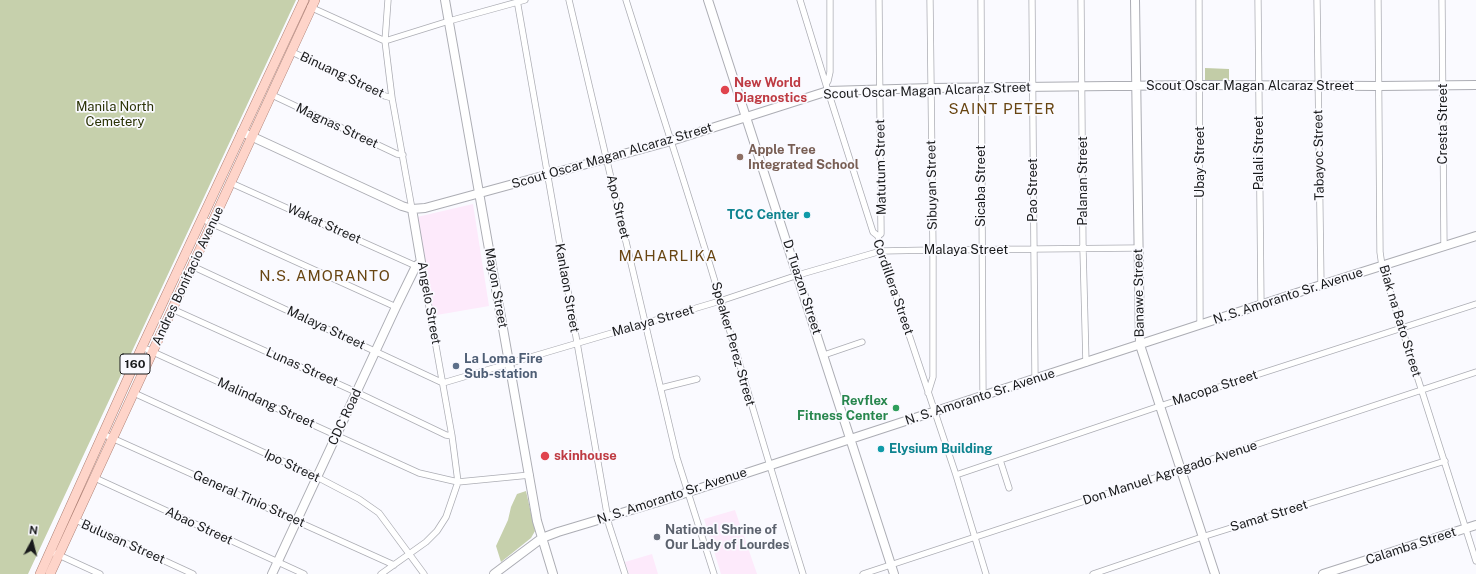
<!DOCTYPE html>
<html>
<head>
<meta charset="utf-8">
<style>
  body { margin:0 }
  #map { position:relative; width:1476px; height:574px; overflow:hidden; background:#fafaff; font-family:"Public Sans",sans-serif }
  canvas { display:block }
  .north { position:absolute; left:12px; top:522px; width:40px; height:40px; -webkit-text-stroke:3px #fafaff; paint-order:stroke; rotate:7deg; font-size:11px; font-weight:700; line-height:16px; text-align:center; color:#191a1c }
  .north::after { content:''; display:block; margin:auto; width:14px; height:18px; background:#191a1c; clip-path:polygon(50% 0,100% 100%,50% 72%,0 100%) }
</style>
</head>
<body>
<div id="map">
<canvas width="1476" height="574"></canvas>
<div class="north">N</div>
</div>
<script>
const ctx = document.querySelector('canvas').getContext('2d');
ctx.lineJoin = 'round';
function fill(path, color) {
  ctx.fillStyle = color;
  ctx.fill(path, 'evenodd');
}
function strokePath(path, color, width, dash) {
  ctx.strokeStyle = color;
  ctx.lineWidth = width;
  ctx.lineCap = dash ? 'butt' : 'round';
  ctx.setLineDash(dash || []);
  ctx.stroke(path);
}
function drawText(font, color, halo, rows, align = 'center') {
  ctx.font = font + ' "Public Sans",sans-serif';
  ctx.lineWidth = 3.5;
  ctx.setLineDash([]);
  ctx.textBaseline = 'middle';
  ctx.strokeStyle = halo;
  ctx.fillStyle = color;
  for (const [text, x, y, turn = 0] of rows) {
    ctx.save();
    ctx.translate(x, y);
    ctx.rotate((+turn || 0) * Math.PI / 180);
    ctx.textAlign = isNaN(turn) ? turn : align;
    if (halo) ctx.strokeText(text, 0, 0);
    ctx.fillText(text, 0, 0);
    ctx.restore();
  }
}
const education = new Path2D(`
  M473 204 489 306 431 316 417 217Z
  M735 510 757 574H721L704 519Z
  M652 554 658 574H629L625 562Z`);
const green = new Path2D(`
  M0 0H296L28 574H0Z
  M526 491 535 531 531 538 501 562 496 546 508 520 511 507 517 494Z`);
const forest = new Path2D(`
  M1205 68 1229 69V83L1205 82Z`);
const street = new Path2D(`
  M388 0 385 41 392 98 412 209
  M517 0 609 525 625 574
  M569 0 677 458 714 574
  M626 0C656 95 687 189 716 285 745 381 773 478 803 574
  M800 0 828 91 873 232 878 236 881 251 956 475 986 574
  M981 0 983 396
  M1032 0 1035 379
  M1081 0 1083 249 1086 363
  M1199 0 1200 325
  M1258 0 1261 305
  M1317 0 1321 285
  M1378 0 1380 252 1382 266 1476 561
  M1442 0 1444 247
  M310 7 385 41 449 21 525 0
  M292 52 385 96 392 98
  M826 84 828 81 830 72V0
  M272 95 397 154 403 155
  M231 183 416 266
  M202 219 396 307
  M878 236 881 234V230L879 0
  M192 266 443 383 720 301 798 275 881 251 933 250 1138 248
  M172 309 356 392 446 435 452 436
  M142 347 419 473 458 482 530 475
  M824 355 862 342
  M661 388 697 379
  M134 393 317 477 359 499 379 513 424 574
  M928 393 933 377V250L930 0
  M103 434 394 565
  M1000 460 1009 488
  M956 475 1160 406 1476 304
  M95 478 304 574
  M76 520 193 574
  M50 551 100 574
  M381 574 426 542 437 531 446 517 458 482 452 436 421 262
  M863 574 1476 372
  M1093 574 1202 537 1445 461`);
const secondary = new Path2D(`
  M445 0 537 521 553 574
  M708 0 894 574
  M1135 0 1140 345 1215 574
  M242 132 402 206 412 209 425 208 671 141 828 91 931 88 1200 85 1379 86 1476 85
  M272 574 396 307 416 266 421 262 412 209
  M494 574 542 538 558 532 658 502 1321 285 1476 236
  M1323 574 1476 525`);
const primary = new Path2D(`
  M40 574 142 347 304 0
  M50 574 315 0`);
const markers = [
  [725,90,5,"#e0444e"],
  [740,157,4,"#8d6e63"],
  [807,215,4,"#0f9aa8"],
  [456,366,4,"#5c6f8a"],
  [896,408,4,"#2e9e5b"],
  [881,449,4,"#0f9aa8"],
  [545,456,5,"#e0444e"],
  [657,537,4,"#6b7280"]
];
const shields = [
  [135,364,30]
];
const shieldNames = [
  ["160",135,364]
];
const streetNames = [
  ["Binuang Street",342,75,25],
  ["Scout Oscar Magan Alcaraz Street",1250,86],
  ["Scout Oscar Magan Alcaraz Street",927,91,-2],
  ["Cresta Street",1443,124,-90],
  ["Magnas Street",337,126,25],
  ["Palali Street",1259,153,-90],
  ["Tabayoc Street",1319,155,-91],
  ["Scout Oscar Magan Alcaraz Street",612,156,-16],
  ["Ubay Street",1200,162,-90],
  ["Matutum Street",881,167,-91],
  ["Palanan Street",1083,181,-90],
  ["Sibuyan Street",932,185,-91],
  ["Sicaba Street",981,186,-90],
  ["Pao Street",1033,190,-90],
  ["Apo Street",618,207,77],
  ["Wakat Street",324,224,24],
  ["Malaya Street",966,250],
  ["Andres Bonifacio Avenue",188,276,-65],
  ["D. Tuazon Street",802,287,72],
  ["Cordillera Street",893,287,71],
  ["Mayon Street",496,288,80],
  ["Kanlaon Street",567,288,80],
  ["Banawe Street",1139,293,-91],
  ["N. S. Amoranto Sr. Avenue",1288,296,-18],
  ["Angelo Street",429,303,80],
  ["Malaya Street",653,321,-16],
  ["Biak na Bato Street",1400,321,73],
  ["Malaya Street",326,328,25],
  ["Speaker Perez Street",733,344,74],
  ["Lunas Street",302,367,24],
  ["Macopa Street",1215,388,-18],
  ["N. S. Amoranto Sr. Avenue",980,397,-18],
  ["Malindang Street",266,403,24],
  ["CDC Road",345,417,-65],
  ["Ipo Street",292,466,25],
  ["Don Manuel Agregado Avenue",1170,473,-18],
  ["N. S. Amoranto Sr. Avenue",672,496,-18],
  ["General Tinio Street",249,499,24],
  ["Samat Street",1269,516,-17],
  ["Abao Street",199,526,25],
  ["Bulusan Street",123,542,24],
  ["Calamba Street",1411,546,-18]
];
const healthNames = [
  ["New World",734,83],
  ["Diagnostics",734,98],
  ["skinhouse",554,456]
];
const parkNames = [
  ["Manila North",115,107],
  ["Cemetery",115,122]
];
const educationNames = [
  ["Apple Tree",748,150],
  ["Integrated School",748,165]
];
const cultureNames = [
  ["TCC Center",799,215],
  ["Elysium Building",889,449,"left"]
];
const serviceNames = [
  ["La Loma Fire",464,359],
  ["Sub-station",464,374]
];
const leisureNames = [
  ["Revflex",888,401],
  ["Fitness Center",888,416]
];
const worshipNames = [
  ["National Shrine of",665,530],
  ["Our Lady of Lourdes",665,545]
];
const quarterNames = [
  ["SAINT PETER",1002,109],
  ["MAHARLIKA",668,256],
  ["N.S. AMORANTO",325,276]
];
fill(education, '#fdeafb');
fill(green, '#c6d0ac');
fill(forest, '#c2cca7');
strokePath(street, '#acadb4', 7);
strokePath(secondary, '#acadb4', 10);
strokePath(primary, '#ae8075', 10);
strokePath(street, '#fff', 5.5);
strokePath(secondary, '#fff', 8);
strokePath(primary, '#fed4c9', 9);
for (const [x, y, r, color] of markers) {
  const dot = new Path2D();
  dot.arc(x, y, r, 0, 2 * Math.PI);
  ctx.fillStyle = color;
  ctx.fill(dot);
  strokePath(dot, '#fafaff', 1.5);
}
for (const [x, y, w] of shields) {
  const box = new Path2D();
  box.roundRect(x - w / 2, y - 10, w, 20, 3);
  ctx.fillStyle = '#fafaff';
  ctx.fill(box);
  strokePath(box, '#191a1c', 1);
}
drawText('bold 12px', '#191a1c', null, shieldNames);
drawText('13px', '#191a1c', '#fafaff', streetNames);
drawText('bold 13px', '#be3a42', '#fafaff', healthNames, 'left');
drawText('13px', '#2b3306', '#fafaff', parkNames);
drawText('bold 13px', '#785e54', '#fafaff', educationNames, 'left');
drawText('bold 13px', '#0d838f', '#fafaff', cultureNames, 'right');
drawText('bold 13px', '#4e5e75', '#fafaff', serviceNames, 'left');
drawText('bold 13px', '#27864d', '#fafaff', leisureNames, 'right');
drawText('bold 13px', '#5b616d', '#fafaff', worshipNames, 'left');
ctx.letterSpacing = '1px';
drawText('15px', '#684512', '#fafaff', quarterNames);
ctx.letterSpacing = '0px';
</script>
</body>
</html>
